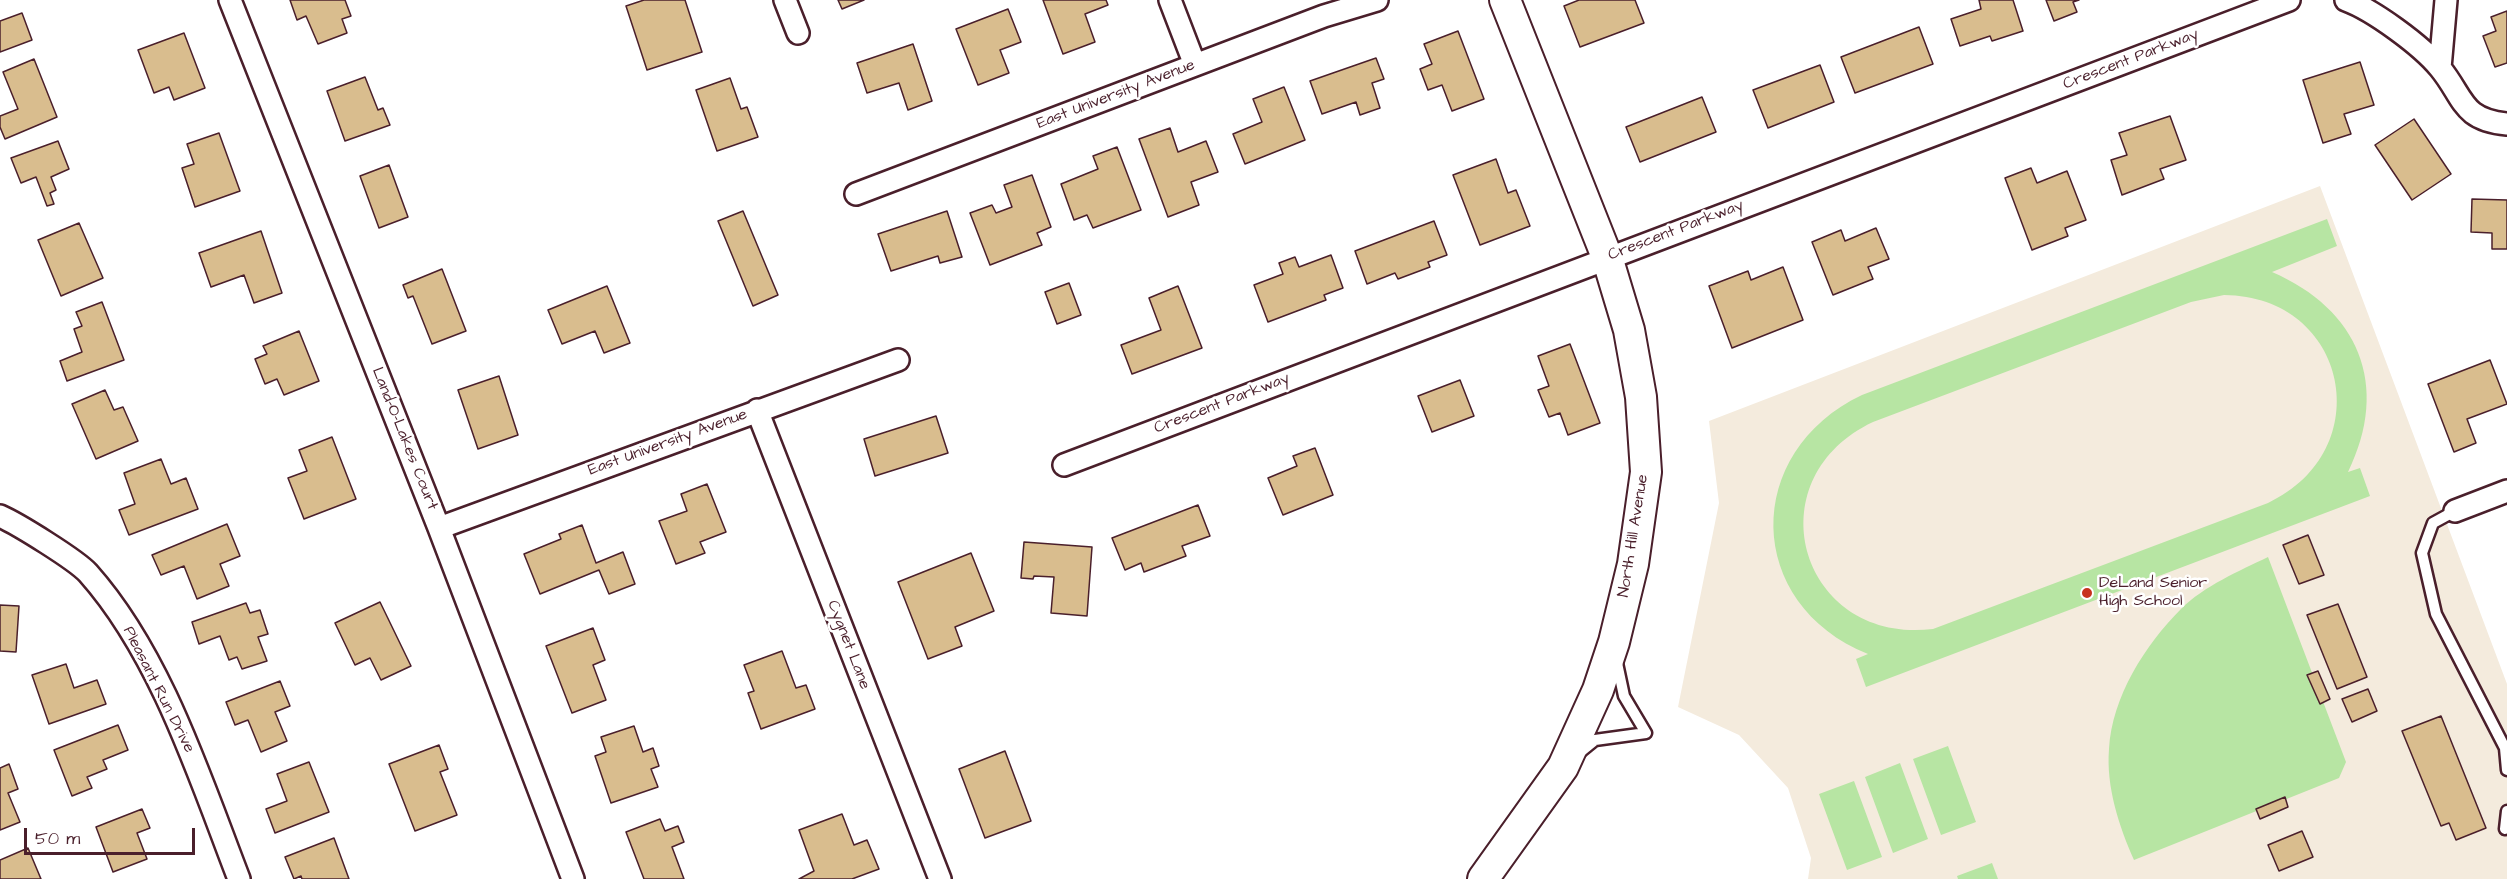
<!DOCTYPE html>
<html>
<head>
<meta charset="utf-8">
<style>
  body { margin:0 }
  #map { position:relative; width:2507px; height:879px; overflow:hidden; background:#fff; font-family:"Architects Daughter",sans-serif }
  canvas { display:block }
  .scale { position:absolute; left:24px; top:828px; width:171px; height:27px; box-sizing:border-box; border:3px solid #4a1f2b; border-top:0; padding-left:8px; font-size:18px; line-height:21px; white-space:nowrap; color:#4a1f2b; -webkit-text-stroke:4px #fff; paint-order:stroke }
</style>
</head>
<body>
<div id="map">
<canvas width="2507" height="879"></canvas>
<div class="scale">50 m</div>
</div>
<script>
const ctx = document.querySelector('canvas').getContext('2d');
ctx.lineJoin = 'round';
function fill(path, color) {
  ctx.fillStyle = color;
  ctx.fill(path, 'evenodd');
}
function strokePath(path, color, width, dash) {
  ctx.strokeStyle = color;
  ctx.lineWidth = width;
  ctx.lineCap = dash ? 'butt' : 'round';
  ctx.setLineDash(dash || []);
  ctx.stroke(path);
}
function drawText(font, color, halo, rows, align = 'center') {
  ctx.font = font + ' "Architects Daughter",sans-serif';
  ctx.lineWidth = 5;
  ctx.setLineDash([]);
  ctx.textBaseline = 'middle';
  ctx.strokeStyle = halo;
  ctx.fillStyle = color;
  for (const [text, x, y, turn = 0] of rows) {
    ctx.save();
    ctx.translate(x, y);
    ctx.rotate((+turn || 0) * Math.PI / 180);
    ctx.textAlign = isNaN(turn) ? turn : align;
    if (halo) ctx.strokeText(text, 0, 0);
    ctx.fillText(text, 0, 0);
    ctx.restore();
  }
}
const built = new Path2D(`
  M2320 186 2507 684V879H1808L1811 858 1788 788 1739 735 1678 707 1719 503 1709 421Z`);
const green = new Path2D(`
  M2327 219 2337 246 2272 272C2358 309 2391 385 2348 472L2360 468 2370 496 1866 687 1856 659 1868 654C1744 604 1742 452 1862 395ZM2224 295C2349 296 2380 451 2268 503L1933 629C1800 645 1752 479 1873 422L2191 302Z
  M2268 557 2346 762 2339 778 2134 860C2119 826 2106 787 2109 749 2112 697 2145 645 2181 609 2204 586 2239 571 2268 557Z
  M1948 746 1976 822 1941 835 1913 759Z
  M1900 763 1928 839 1893 853 1865 777Z
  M1854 781 1882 857 1847 870 1819 794Z
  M1992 863 1998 879H1958L1957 876Z`);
const building = new Path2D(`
  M290 0H345L351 16 342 19 347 33 318 44 306 16 297 20Z
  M644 0H685L702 52 647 70 626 6Z
  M838 0H864L842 9Z
  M1043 0H1106L1108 5 1085 14 1095 42 1063 54Z
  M1579 0H1635L1644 23 1580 47 1564 6Z
  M1979 0H2013L2023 31 1992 41 1990 36 1960 46 1951 19 1981 9Z
  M2046 0H2079L2073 2 2077 12 2054 21Z
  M1008 9 1021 42 1000 50 1009 73 978 85 956 29Z
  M2507 11V63L2495 67 2483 36 2496 31 2491 17Z
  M22 13 32 40 0 52V21Z
  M1919 27 1933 64 1855 93 1841 57Z
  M1458 31 1484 99 1452 111 1442 85 1428 90 1420 69 1432 64 1424 44Z
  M184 33 205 88 174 100 169 87 154 93 138 50Z
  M913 44 932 101 908 110 899 83 867 93 857 63Z
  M1376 58 1384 79 1372 83 1380 108 1360 115 1356 102 1322 114 1310 81Z
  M34 59 57 117 5 139 0 127V116L18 109 3 72Z
  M2360 62 2374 105 2344 114 2351 134 2323 143 2303 80Z
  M1820 65 1834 102 1768 128 1753 90Z
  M365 77 378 110 383 108 390 125 345 141 327 91Z
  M730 78 741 109 747 107 758 137 717 151 696 90Z
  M1284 87 1305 140 1245 164 1233 134 1262 122 1253 99Z
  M1702 97 1716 132 1640 162 1626 127Z
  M2170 116 2186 160 2160 169 2164 179 2122 195 2111 160 2127 155 2119 133Z
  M2414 119 2451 174 2412 200 2375 145Z
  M1170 128 1178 152 1206 141 1218 172 1191 182 1199 205 1168 217 1139 139Z
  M219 133 240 191 195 207 182 168 194 164 187 144Z
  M58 141 69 169 51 177 56 190 50 193 54 204 47 206 36 177 21 183 11 158Z
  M1117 147 1141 210 1093 228 1087 215 1074 220 1061 184 1098 169 1093 156Z
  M1496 159 1508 193 1516 190 1530 226 1480 245 1453 175Z
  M389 165 408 217 379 228 360 176Z
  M2031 168 2037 183 2067 171 2086 220 2065 228 2068 236 2032 250 2005 178Z
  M1032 175 1051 227 1037 233 1042 245 990 265 970 213 992 205 996 213 1012 207 1004 185Z
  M2472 199 2507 200V249H2492V233L2471 232Z
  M743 211 778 295 753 306 718 221Z
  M947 211 962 257 940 263 938 256 891 271 878 234Z
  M1434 221 1447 255 1428 262 1430 267 1398 279 1395 273 1367 284 1355 251Z
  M79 223 103 278 61 296 38 240Z
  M1876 228 1889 259 1868 267 1873 279 1833 295 1812 242 1841 230 1845 241Z
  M261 231 282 293 254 303 244 275 211 287 199 253Z
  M1331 255 1343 288 1324 295 1326 300 1268 322 1254 285 1283 274 1279 263 1295 257 1299 267Z
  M1783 267 1803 320 1732 348 1709 286 1748 271 1751 280Z
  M442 269 466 331 432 344 413 296 408 298 403 285Z
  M1069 283 1081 315 1057 324 1045 292Z
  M607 286 630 343 604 353 595 331 562 344 548 310Z
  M1178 286 1202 348 1132 374 1121 345 1161 330 1149 298Z
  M102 302 124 360 67 381 60 361 82 352 74 329 82 326 76 312Z
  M299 331 319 381 284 395 277 379 265 384 255 359 267 354 263 346Z
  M1570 344 1600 423 1568 435 1560 413 1549 417 1538 390 1549 386 1538 356Z
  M2490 360 2507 404 2467 419 2476 443 2454 452 2428 384Z
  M499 376 518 435 478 449 458 390Z
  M1460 380 1474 416 1432 432 1418 396Z
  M105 390 114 410 123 407 138 441 96 459 72 404Z
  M936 416 948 453 875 476 864 439Z
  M332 437 356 499 304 519 288 478 307 471 299 450Z
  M1315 448 1333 495 1283 515 1268 478 1297 466 1293 456Z
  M161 459 171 484 186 478 198 509 129 535 119 510 135 504 124 473Z
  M707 484 726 532 700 542 705 553 676 564 659 521 687 511 681 494Z
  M1198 505 1210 536 1182 546 1186 556 1144 572 1141 563 1125 570 1112 538Z
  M227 524 240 556 220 564 229 586 197 599 184 566 161 575 152 555Z
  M582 525 596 563 623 552 635 584 609 594 599 570 540 594 524 554 561 539 559 534Z
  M2308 535 2324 575 2299 584 2283 545Z
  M1024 542 1092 547 1087 616 1051 613 1054 577 1034 576 1033 579 1021 578Z
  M971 553 994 611 955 627 962 646 928 659 898 582Z
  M380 602 411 666 381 680 370 658 355 665 335 623Z
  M246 603 250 613 260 610 268 634 258 637 267 661 242 669 237 657 229 660 220 636 199 644 192 622Z
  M2338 604 2367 677 2337 689 2307 615Z
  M0 605 19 606 16 652 0 651Z
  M593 628 605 660 593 665 606 700 572 713 546 646Z
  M782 651 796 688 806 685 815 709 761 729 748 693 754 691 744 665Z
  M66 664 74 688 97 680 106 704 49 724 32 675Z
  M2318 671 2330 699 2320 704 2307 675Z
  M280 681 290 706 275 712 287 741 261 752 248 720 235 725 226 702Z
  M2368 689 2377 711 2352 722 2342 699Z
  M2441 716 2486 828 2456 840 2449 823 2441 826 2402 731Z
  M118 725 128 750 103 760 107 769 87 777 92 788 72 796 54 750Z
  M634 726 643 752 653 748 659 766 651 769 658 787 611 803 595 756 606 752 601 737Z
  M439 745 448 769 440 772 457 815 415 831 389 764Z
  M1005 751 1031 821 985 838 959 769Z
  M309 762 329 812 275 833 266 809 287 801 277 774Z
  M9 764 18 789 8 793 20 822 0 830V768Z
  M2285 797 2288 807 2260 819 2256 809Z
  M142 809 150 828 137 833 147 859 113 872 96 827Z
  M842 814 854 845 867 840 879 869 852 879H799L814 871 799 830Z
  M660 819 665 831 678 826 684 842 672 847 684 879H644L626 832Z
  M2302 831 2313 857 2279 871 2268 845Z
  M334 838 349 879H302L301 876 294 879 285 857Z
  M28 848 41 879H0V860Z`);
const lane = new Path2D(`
  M2455 511 2433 523 2422 553 2436 614 2505 748 2507 770
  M1579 753 1595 740 1646 733 1624 696 1617 663
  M2505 829 2507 811`);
const street = new Path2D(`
  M230 0 439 528 573 879
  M785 0 798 33
  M1170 0 1195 65
  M2346 0C2373 10 2421 45 2440 68 2464 97 2461 120 2507 124
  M2440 68 2446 0
  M856 194 1324 16 1377 0
  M757 410 940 879
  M1064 465 2289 0
  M2455 511 2507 491
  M0 516C18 524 76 560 88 573 161 655 200 778 239 879
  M439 528 898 360`);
const secondary = new Path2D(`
  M1483 879 1563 767 1598 690 1614 642 1633 564 1646 472 1641 397 1629 330 1607 257 1505 0`);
const markers = [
  [2087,593,6,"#c8321e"]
];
const streetNames = [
  ["Crescent Parkway",2131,60,-21],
  ["East University Avenue",1116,95,-21],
  ["Crescent Parkway",1676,231,-21],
  ["Crescent Parkway",1222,404,-21],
  ["Land-O-Lakes Court",404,439,68],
  ["East University Avenue",668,443,-20],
  ["North Hill Avenue",1634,536,-81],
  ["Cygnet Lane",848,645,69],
  ["Pleasant Run Drive",158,690,63]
];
const poiNames = [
  ["DeLand Senior",2099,584],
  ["High School",2099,602]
];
fill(built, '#f4ebdd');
fill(green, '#b7e5a3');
fill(building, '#d9bd8e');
strokePath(building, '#4a1f2b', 1.5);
strokePath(lane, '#4a1f2b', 15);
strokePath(street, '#4a1f2b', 26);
strokePath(secondary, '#4a1f2b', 34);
strokePath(lane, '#fff', 10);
strokePath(street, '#fff', 21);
strokePath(secondary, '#fff', 30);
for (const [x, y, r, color] of markers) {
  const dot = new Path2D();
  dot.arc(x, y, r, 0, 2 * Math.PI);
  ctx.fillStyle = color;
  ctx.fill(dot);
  strokePath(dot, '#fff', 2);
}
drawText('16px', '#4a1f2b', '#fff', streetNames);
drawText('16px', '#4a1f2b', '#fff', poiNames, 'left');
</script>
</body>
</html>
